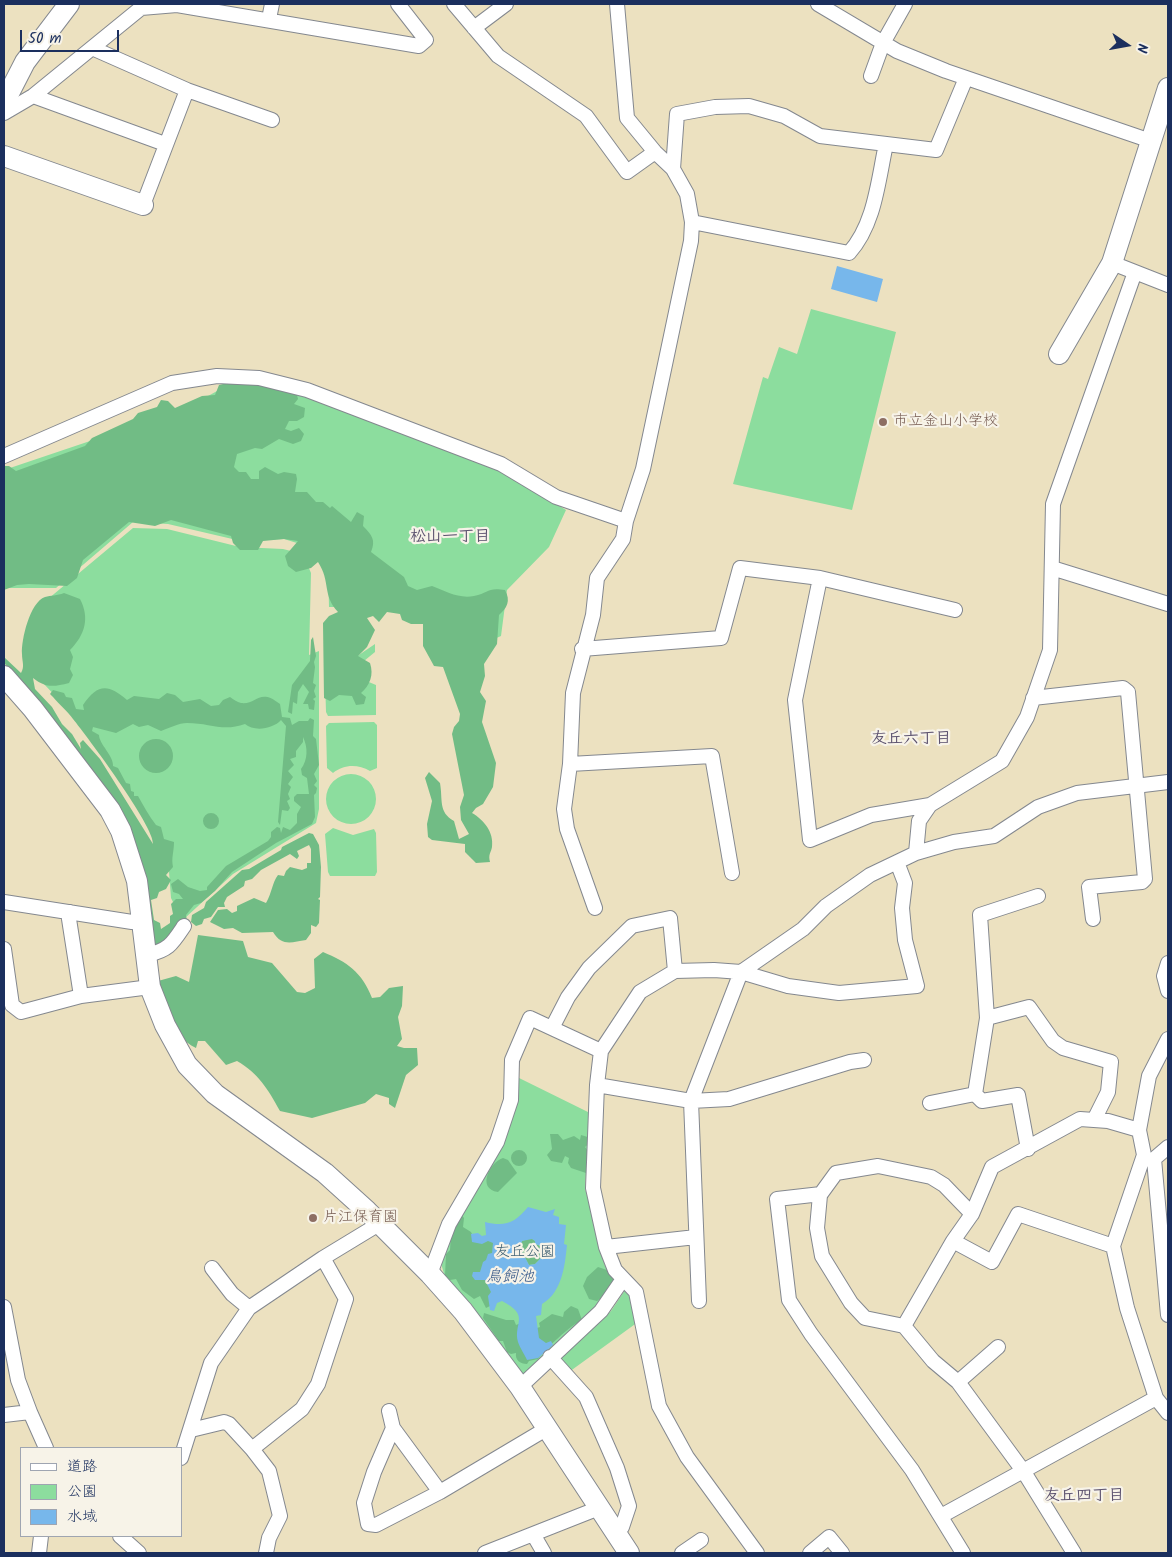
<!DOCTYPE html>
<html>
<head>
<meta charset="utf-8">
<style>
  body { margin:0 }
  #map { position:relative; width:1172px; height:1557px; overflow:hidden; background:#ece1c0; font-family:Kalam,"Klee One",sans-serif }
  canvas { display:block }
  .frame { position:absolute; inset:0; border:5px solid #1b2f5e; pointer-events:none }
  .legend { position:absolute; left:20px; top:1447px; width:162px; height:90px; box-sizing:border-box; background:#f7f3e8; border:1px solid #9fa5b1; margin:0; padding:6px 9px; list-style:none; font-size:15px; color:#1b2f5e }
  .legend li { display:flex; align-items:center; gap:10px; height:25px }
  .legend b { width:25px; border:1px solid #9fa5b1 }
  .north { position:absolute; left:1102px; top:20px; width:50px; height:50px; -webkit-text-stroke:4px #f7f3e8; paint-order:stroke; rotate:102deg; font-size:14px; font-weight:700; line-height:20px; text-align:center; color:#1b2f5e }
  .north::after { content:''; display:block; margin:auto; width:18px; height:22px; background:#1b2f5e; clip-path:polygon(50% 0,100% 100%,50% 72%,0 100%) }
  .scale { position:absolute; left:20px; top:30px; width:99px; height:22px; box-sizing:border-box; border:2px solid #1b2f5e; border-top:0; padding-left:6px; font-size:15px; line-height:18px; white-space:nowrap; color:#1b2f5e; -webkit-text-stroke:4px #f7f3e8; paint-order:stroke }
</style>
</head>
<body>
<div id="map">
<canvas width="1172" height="1557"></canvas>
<div class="frame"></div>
<ul class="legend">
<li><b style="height:6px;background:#fff"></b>道路</li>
<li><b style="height:14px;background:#8cdd9e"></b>公園</li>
<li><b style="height:14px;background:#77b7eb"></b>水域</li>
</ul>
<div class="north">N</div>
<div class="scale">50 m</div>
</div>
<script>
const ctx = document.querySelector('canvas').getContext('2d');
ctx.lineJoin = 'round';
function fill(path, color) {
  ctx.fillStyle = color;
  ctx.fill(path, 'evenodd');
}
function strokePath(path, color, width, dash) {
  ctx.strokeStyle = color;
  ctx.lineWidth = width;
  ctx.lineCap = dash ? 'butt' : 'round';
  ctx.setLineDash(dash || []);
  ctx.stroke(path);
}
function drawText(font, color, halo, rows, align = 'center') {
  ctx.font = font + ' Kalam,"Klee One",sans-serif';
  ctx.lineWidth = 4.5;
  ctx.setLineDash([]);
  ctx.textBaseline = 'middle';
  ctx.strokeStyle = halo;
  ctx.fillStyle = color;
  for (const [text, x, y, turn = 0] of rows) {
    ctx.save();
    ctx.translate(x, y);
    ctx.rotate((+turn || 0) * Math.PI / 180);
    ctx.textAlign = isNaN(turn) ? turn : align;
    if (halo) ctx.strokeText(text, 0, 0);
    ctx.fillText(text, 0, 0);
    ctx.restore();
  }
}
const green = new Path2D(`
  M811 309 896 332 852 510 733 484 763 377 768 379 779 347 797 354Z
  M233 382 310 397 467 456 509 475 566 510 549 547 507 590 501 636 492 640 421 614 373 607H329L328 564 313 548 284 539 241 541 168 524 133 522 56 588H4V470L185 409Z
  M133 528 167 529 240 547 283 549 303 554 311 573 309 655 319 651V809L316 823 233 874 185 918 179 914 171 898 169 872 145 816 77 719 27 666 42 604Z
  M375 644V652L364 661V680L376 685V715L328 716 326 712 325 678Z
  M374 722 377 725V768L370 771C358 764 344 764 333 773L327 768 326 726 329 723Z
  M326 799a25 25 0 1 1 50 0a25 25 0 1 1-50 0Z
  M333 828 353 835 374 829 376 833 377 872 375 876H330L328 872 325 834Z
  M515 1076 590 1113 585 1188 605 1266 617 1280 599 1306 521 1376 471 1304 445 1277 440 1260 472 1194Z
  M627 1287 638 1322 569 1372 559 1356 611 1311Z`);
const forest = new Path2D(`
  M240 380 296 391 298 399 294 404 305 408 304 417 297 421H289L285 429 291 431 299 428 304 434 301 441 293 444 279 439 262 449 255 448 237 454 234 467 239 472H246L251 479H259V471L265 467 278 474 284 472 296 474 297 479 295 492H307L316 502H323L330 508 332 506 351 522 357 512 364 516 363 526C372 535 376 540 371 552L404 577 408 586 417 590 432 586C446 591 458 599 474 596 489 593 487 587 505 590 511 601 507 608 499 615L497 644 484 664 485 676 480 692 486 701 482 722 496 763 493 787 483 804 476 808 472 813C484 820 494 832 492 847 491 853 488 854 490 862L476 863 465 852V844L432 840 428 837 427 824 432 801 425 778 429 772 440 783C443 800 438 812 454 821L459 839 469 834 461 820 460 807 464 795 452 734 454 727 459 721 460 714 443 667 434 666 423 646V624H411L402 620 400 614 387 612 379 622 373 616 367 618 375 630 367 647 358 656 370 663C374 675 370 685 361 693L366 697 364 704 356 705 352 696 339 695 330 701 324 698 323 623 329 616 338 612C322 595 331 582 318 562L311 568 296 572 288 566 285 556 298 541 284 539 263 541 258 550H240L233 543 231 536 171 520 155 526 129 522 83 560 77 578 67 586 29 584 17 585 4 590V466H9L16 471 85 446 92 438 133 419 138 413 157 407 161 400 168 401 175 408 202 396 215 395 219 385Z
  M64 593 80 599C90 618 85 635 70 650L73 657 70 669 73 675 69 683C53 687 46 688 33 678L35 689 52 707 62 724 72 734 81 749 80 743 83 740 100 759 153 844C155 827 86 735 73 719 68 712 59 704 53 697L50 694 53 690 64 693 66 697 72 698 76 709 84 710 83 705C97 684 108 683 127 700L134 696 159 699 167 693 175 695 183 702 200 699 211 706 219 705 223 700 230 697C233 699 237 702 241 703 257 705 259 687 280 704L282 717 290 718 292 725 299 721H308L310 718 314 720 313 736 316 739 319 765 314 774 317 781 314 785 317 788 316 793 314 795 315 817 312 824 276 843 232 872 215 891 201 903 194 905 186 915 187 921 155 948 137 860 11 670 4 663V657L21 673C25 666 22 662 22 654 21 640 30 602 45 597 51 595 57 596 64 593ZM281 720 286 726 278 822 280 825 282 810 288 811 290 808 287 801 290 799 288 794 291 787 288 784 293 777 288 771 294 765 290 759 296 757V751L303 742V737C308 747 308 760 301 769L302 775 307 778 309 794H297L294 797V801L301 807 297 814V823L290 830 283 827 281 833 280 828 277 827 271 832V837L268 841 226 866 207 887V890L200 891 188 887 178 879 171 884 173 892 179 894 183 899H176L171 904 173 914 170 916V923L161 929 160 923 154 920 151 900 157 898 159 892 166 889 171 880 166 875 173 867C171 858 174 852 174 842L164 839 161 827 156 825C149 816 143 805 138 796H134V792L131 791 130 784 126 783 118 768 113 766C114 756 99 744 99 735L92 731 93 727 116 733 133 724 139 727 148 725 161 731C169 728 179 723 187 723 210 723 223 732 245 724 254 732 273 729 281 720Z
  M313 637 316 656 314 662 315 667 313 683 316 685 314 691 316 697 313 699 315 701 314 710 309 709 308 704H303L309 692 303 684 298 692 297 704 293 702 292 714 288 712 292 685 310 661 311 640Z
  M139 756a17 17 0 1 1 34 0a17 17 0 1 1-34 0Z
  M203 821a8 8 0 1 1 16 0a8 8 0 1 1-16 0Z
  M309 833 313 834 319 845 321 867 320 897 318 899 320 900 319 923 316 927 311 925V933L306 940C292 942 282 947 273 932L242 933 233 928 224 929 210 922 218 910 227 909 232 913 237 911V906L254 898 266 903C272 893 272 883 278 875L284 876 286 871 290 867 302 870 307 868V863H311V849L309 845 297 851 299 856 297 859 290 854 261 870 252 879 245 881 244 886 227 897 224 903 225 907H218L211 917 204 919 202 924 196 926 191 922 192 915 204 908 206 902 242 870 249 869 281 850 282 847Z
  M198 935 243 941 248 957 272 963 297 992 305 993 315 988 314 959 323 952C347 962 362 972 372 998L380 997 389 988 403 986 402 1006 398 1017 402 1039 397 1046 404 1048H417L418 1065 406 1075 395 1108 389 1104V1098L376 1094 365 1103 312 1118 280 1111C268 1089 258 1073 237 1061L226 1065 205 1041H198L196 1048C170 1035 166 1008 158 981L176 976 189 982Z
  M550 1134H558L563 1140 574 1136 580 1140 581 1135 591 1138 592 1141 585 1147 592 1156 591 1171 586 1173 571 1168 568 1163 569 1158 565 1156 562 1163 551 1161 547 1155 552 1149Z
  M511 1158a8 8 0 1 1 16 0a8 8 0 1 1-16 0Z
  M503 1158 508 1160 517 1173 498 1192C476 1189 490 1162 503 1158Z
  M461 1214 464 1218 463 1227 471 1232 474 1238 490 1240 496 1243 487 1278 493 1292 494 1304 486 1308 480 1296 474 1299 462 1290 456 1279 450 1280 445 1276 446 1254 450 1250 451 1235Z
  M531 1238 535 1241V1244L541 1246 542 1257 535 1264 529 1265 520 1248 522 1241Z
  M598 1267 607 1270 615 1279 605 1295 597 1301 589 1299 583 1286 587 1277Z
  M571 1306 578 1309 582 1320C572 1324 544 1350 538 1359L529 1361 527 1364C520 1364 515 1360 516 1353L511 1354 507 1352 503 1341H499L483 1318 484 1313 506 1320H514L516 1325 521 1323 537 1328 540 1327 539 1323 552 1314 563 1317 564 1312Z`);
const water = new Path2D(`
  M837 266 883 279 877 302 831 289Z
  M528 1207 546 1212 555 1209 553 1215 559 1217V1224L566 1225 564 1244 567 1245C565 1263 563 1292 542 1304L541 1315 536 1316 539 1338 546 1343 551 1341 553 1345 538 1358 527 1360C525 1355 520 1348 518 1342 513 1323 531 1316 502 1301L497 1303 494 1311 490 1310 488 1296 491 1292 485 1280H475L472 1276 473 1272H480L483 1262 486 1260 488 1254 492 1253 493 1243 488 1241 482 1244 472 1242 471 1234 478 1233 482 1236 486 1235 485 1222C505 1227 515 1223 528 1207ZM532 1239 535 1241V1244L541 1246 538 1251 542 1257 535 1264 529 1265 520 1248 522 1241Z`);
const street = new Path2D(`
  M454 4 498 56 586 116 627 172 655 152
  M617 4 627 118 655 152 673 169
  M818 4 897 51 946 71 1151 141
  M269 19 272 4
  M474 28 506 4
  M92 48 187 90 272 120
  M871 76 883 43 905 4
  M33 96 165 144
  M4 113 33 96 141 8 177 5 419 46 426 40 398 4
  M143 205 187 90
  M692 222 687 194 673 169 677 114 715 107 749 106 784 116 820 136 936 150 966 78
  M1112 263 1168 285
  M4 456 172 383 217 376 259 378 307 390 501 464 556 497 626 521 623 539 597 578 593 615 573 693 570 764 564 809 567 829 595 908
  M626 521 643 469 691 241 692 222 849 253C875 224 878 181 886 144
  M1052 568 1168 604
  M820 578 955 610
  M582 649 721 638 740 568 820 578 795 700 810 840 871 815 930 805 1002 761 1027 717 1050 650 1053 504 1135 272
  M1033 698 1123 688 1128 692 1145 879 1142 882 1089 887 1093 919
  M570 764 712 756 732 873
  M916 853 954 842 994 836 1038 807 1077 793 1168 782
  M1038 896 980 915 987 1018 1029 1007 1053 1041 1063 1048 1111 1062 1108 1092 1094 1120
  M4 902 132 922 143 920
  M70 912 69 919 81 996
  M4 949 12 1005 21 1012 81 996 150 987
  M147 955C169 950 172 944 184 926
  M1168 963 1164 976 1168 991
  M987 1018 975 1094 982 1101 1018 1095 1028 1149
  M552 1028 568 997 589 968 632 926 670 918 675 971
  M597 1085 691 1101 729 1099 850 1062 864 1060
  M930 1103 975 1094
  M1139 1130 1144 1155 1113 1246 1127 1308 1156 1398
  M1168 1147 1154 1159 1168 1315
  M821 1194 777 1199 789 1300 811 1334 912 1470 963 1553
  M972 1214 953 1241 992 1262 1018 1214 1113 1246
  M696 1237 606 1247 615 1270 636 1292 659 1406 687 1457 757 1553
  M606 1247 593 1188 597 1085 601 1051 640 992 675 971 714 970 741 972 788 986 839 993 917 986 905 940 902 908 905 883 897 862
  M212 1268 232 1294 249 1308
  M430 1274 449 1224 497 1142 511 1100 512 1060 530 1018 601 1051
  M699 1301 691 1101 741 972 803 929 826 906 870 875 916 853 919 821 930 805
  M4 1307 18 1380 30 1412
  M904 1326 953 1241
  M998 1347 958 1382 1024 1472 1074 1553
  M550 1357 586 1397 617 1468 629 1506 622 1527 616 1533
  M958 1382 933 1361 904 1326 865 1318 851 1303 822 1256 817 1228 820 1195 836 1173 878 1166 931 1177 944 1185 972 1214 992 1167 1080 1119 1108 1121 1139 1130 1149 1076 1168 1039
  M520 1387 601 1311 623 1279
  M389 1411 393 1428 440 1492
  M4 1415 30 1412 46 1448
  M393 1428 374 1472 364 1503 368 1524 376 1525 440 1492 546 1429
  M191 1430 224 1422 229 1424 252 1449
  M181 1458 211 1363 249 1308 323 1258 379 1224
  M941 1516 1156 1398 1168 1413
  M533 1534 544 1553
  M120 1536 139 1553
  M39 1553 41 1536
  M266 1553 269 1538 280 1516 269 1471 252 1449 302 1409 318 1384 346 1299 323 1258
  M485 1553 599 1508
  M682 1553 701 1540
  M810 1553 829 1537 842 1553`);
const secondary = new Path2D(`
  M4 103 25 62 69 4
  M4 156 143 205
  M1059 354 1112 263 1168 88
  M4 676 33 709 110 810 121 831 137 881 150 987 165 1025 187 1065 215 1094 325 1173 367 1211 430 1274 463 1311 520 1387 629 1553`);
const markers = [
  [883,422,5,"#8d6e63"],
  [313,1218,5,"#8d6e63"]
];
const educationNames = [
  ["市立金山小学校",893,422],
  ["片江保育園",323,1218]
];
const parkNames = [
  ["友丘公園",525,1253]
];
const neighbourhoodNames = [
  ["松山一丁目",450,538],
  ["友丘六丁目",911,740],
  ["友丘四丁目",1084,1497]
];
const waterNames = [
  ["鳥飼池",510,1278]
];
fill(green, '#8cdd9e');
fill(forest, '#71bc85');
fill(water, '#77b7eb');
strokePath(street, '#84888f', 16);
strokePath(secondary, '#84888f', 22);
strokePath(street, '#fff', 14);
strokePath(secondary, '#fff', 20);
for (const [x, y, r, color] of markers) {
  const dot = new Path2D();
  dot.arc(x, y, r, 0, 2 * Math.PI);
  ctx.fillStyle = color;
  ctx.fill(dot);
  strokePath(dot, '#f7f3e8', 2);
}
drawText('15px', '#785e54', '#f7f3e8', educationNames, 'left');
drawText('15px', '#375a6e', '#f7f3e8', parkNames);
drawText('bold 16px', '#5b516e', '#f7f3e8', neighbourhoodNames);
drawText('italic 16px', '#375888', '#f7f3e8', waterNames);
</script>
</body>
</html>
